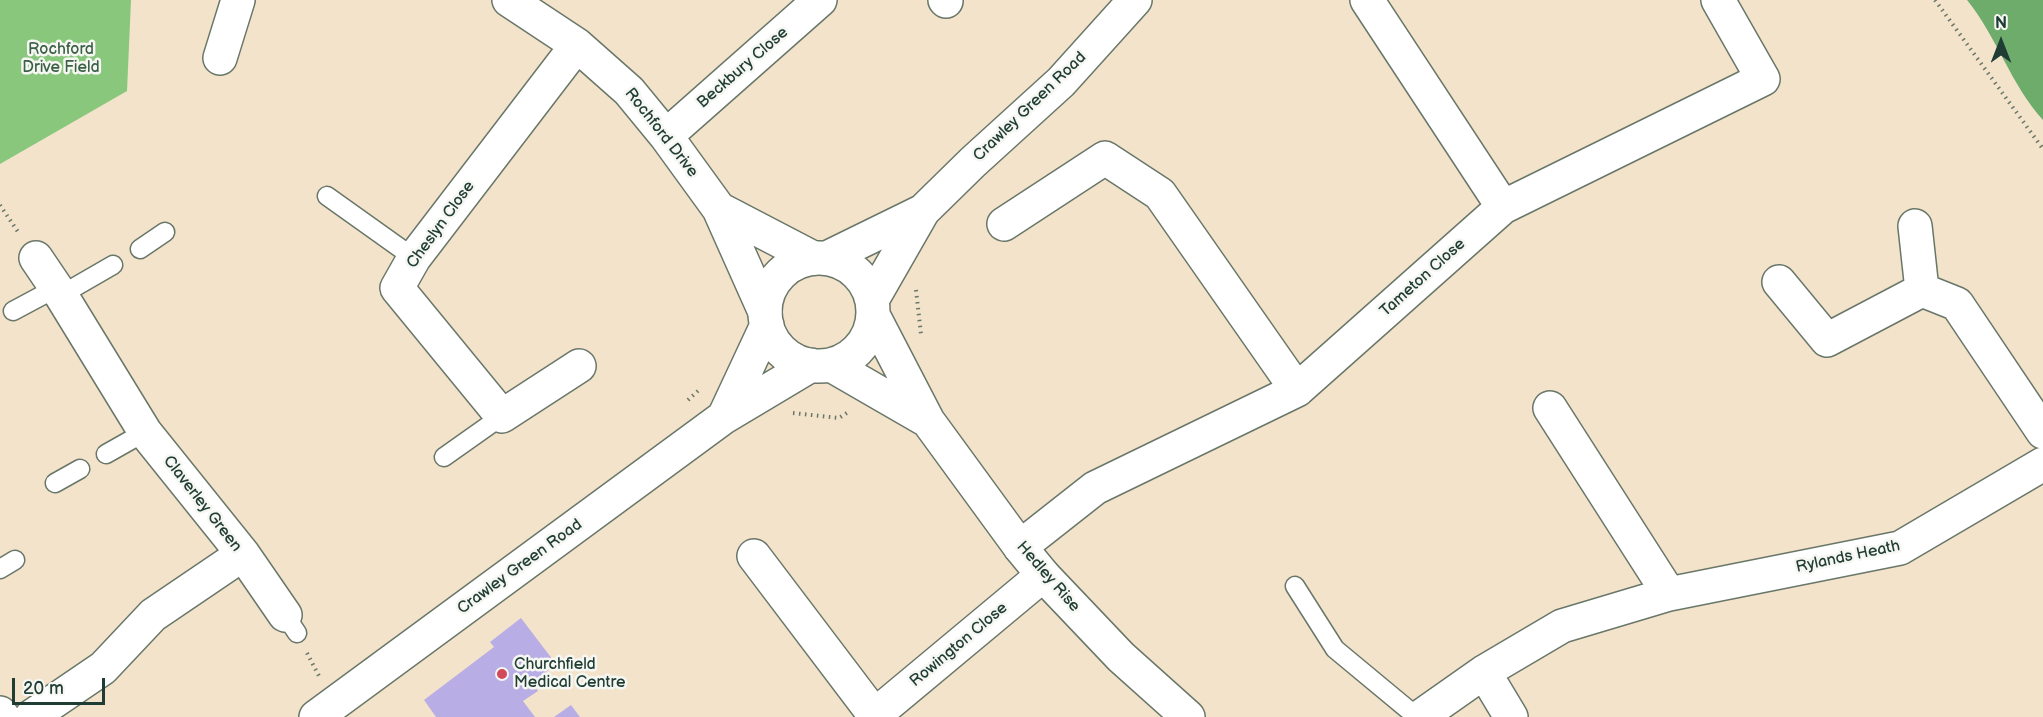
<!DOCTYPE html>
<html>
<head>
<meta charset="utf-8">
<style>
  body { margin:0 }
  #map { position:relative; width:2043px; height:717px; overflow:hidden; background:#f3e3cb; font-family:"Balsamiq Sans",sans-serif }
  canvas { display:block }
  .north { position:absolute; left:1971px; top:12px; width:60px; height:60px; -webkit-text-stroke:4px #f6f6f2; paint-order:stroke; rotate:0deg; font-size:16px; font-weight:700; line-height:24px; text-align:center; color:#1f3d34 }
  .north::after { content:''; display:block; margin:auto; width:21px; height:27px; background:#1f3d34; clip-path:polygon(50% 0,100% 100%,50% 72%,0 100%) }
  .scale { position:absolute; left:12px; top:678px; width:93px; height:27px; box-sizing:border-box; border:3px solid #1f3d34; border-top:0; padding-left:8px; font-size:18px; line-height:21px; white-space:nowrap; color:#1f3d34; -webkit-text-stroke:4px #f6f6f2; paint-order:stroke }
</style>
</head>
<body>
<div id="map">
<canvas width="2043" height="717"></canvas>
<div class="north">N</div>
<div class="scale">20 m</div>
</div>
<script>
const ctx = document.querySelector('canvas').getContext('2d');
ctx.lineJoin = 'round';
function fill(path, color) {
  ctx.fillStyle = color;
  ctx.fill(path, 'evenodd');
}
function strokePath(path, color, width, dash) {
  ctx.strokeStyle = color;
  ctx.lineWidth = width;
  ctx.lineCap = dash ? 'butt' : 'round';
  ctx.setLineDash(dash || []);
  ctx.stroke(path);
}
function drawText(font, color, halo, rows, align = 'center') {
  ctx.font = font + ' "Balsamiq Sans",sans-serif';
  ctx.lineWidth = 5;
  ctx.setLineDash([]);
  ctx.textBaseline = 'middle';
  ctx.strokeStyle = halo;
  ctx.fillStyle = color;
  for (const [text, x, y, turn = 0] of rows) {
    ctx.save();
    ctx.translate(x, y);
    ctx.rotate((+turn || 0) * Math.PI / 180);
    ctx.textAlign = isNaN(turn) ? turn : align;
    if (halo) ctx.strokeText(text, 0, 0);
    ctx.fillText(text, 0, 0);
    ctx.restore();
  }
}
const green = new Path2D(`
  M0 0H131L127 91 0 164Z`);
const forest = new Path2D(`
  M1967 0H2043V120C2011 85 1997 37 1967 0Z`);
const building = new Path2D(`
  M521 618 556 664 532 683 538 691 523 701 535 717H436L424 700 494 647 490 642Z
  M571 705 580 717H554Z`);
const path = new Path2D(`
  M1935 0 2043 149
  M0 205 18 232
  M916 290 921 334
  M688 400 700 389
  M793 413 839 418 850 411
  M307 653 319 676`);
const lane = new Path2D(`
  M327 196 414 258
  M140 249 165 232
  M61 295 113 265
  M13 311 56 288
  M106 454 145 432
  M444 457 502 416
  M55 483 80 469
  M0 569 15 560
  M1295 586 1335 649 1417 717
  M285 615 297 633`);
const street = new Path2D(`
  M509 0 577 45 629 91 666 136 719 209 765 312
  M945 0 946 1
  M1367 0 1503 207
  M577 45 414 258 397 288 502 416 579 366
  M220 58 238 0
  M666 136 820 0
  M719 209 813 258
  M1004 224 1105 158 1160 194 1297 390
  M1915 226 1922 290
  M1779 282 1827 340 1922 290 1957 304 2043 432
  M1550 408 1669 594
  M1020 547 1095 488 1297 390 1503 207 1763 79 1718 0
  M243 554 285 615
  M754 556 876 717
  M1484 672 1511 717
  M0 713 3 717
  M875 715 1043 575
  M31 717 103 668 153 615 243 554 145 432 61 295 36 258
  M1420 717 1484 672 1562 626 1669 594 1900 548 2043 464`);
const secondary = new Path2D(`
  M827 258 923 211
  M765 312a54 54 0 1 1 108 0a54 54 0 1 1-108 0Z
  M872 300 923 211 973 162 1061 82 1135 0
  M873 315 928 421 1020 547 1043 575 1121 657 1188 717
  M831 365 928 421
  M724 417 767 325
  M316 717 724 417 811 365`);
const markers = [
  [502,674,6,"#d1495b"]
];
const parkNames = [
  ["Rochford",61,50],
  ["Drive Field",61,68]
];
const streetNames = [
  ["Beckbury Close",743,68,-41],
  ["Crawley Green Road",1030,107,-44],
  ["Rochford Drive",661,133,52],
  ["Cheslyn Close",441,225,-54],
  ["Tameton Close",1423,278,-42],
  ["Claverley Green",202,504,52],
  ["Rylands Heath",1848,557,-12],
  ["Crawley Green Road",520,567,-36],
  ["Hedley Rise",1048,577,49],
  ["Rowington Close",959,645,-40]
];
const poiNames = [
  ["Churchfield",514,665],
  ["Medical Centre",514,683]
];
fill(green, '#89c77d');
fill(forest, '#6eac6c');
fill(building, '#b9ade5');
strokePath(lane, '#697769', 21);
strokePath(street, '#697769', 36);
strokePath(secondary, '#697769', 36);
strokePath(path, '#697769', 4, [1.5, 4.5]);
strokePath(lane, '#fff', 18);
strokePath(street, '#fff', 33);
strokePath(secondary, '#fff', 33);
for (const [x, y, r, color] of markers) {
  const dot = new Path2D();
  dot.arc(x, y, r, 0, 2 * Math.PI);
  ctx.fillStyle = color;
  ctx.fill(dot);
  strokePath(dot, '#f6f6f2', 2);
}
drawText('16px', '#3a6046', '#f6f6f2', parkNames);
drawText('16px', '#1f3d34', '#f6f6f2', streetNames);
drawText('16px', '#1f3d34', '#f6f6f2', poiNames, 'left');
</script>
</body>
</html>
